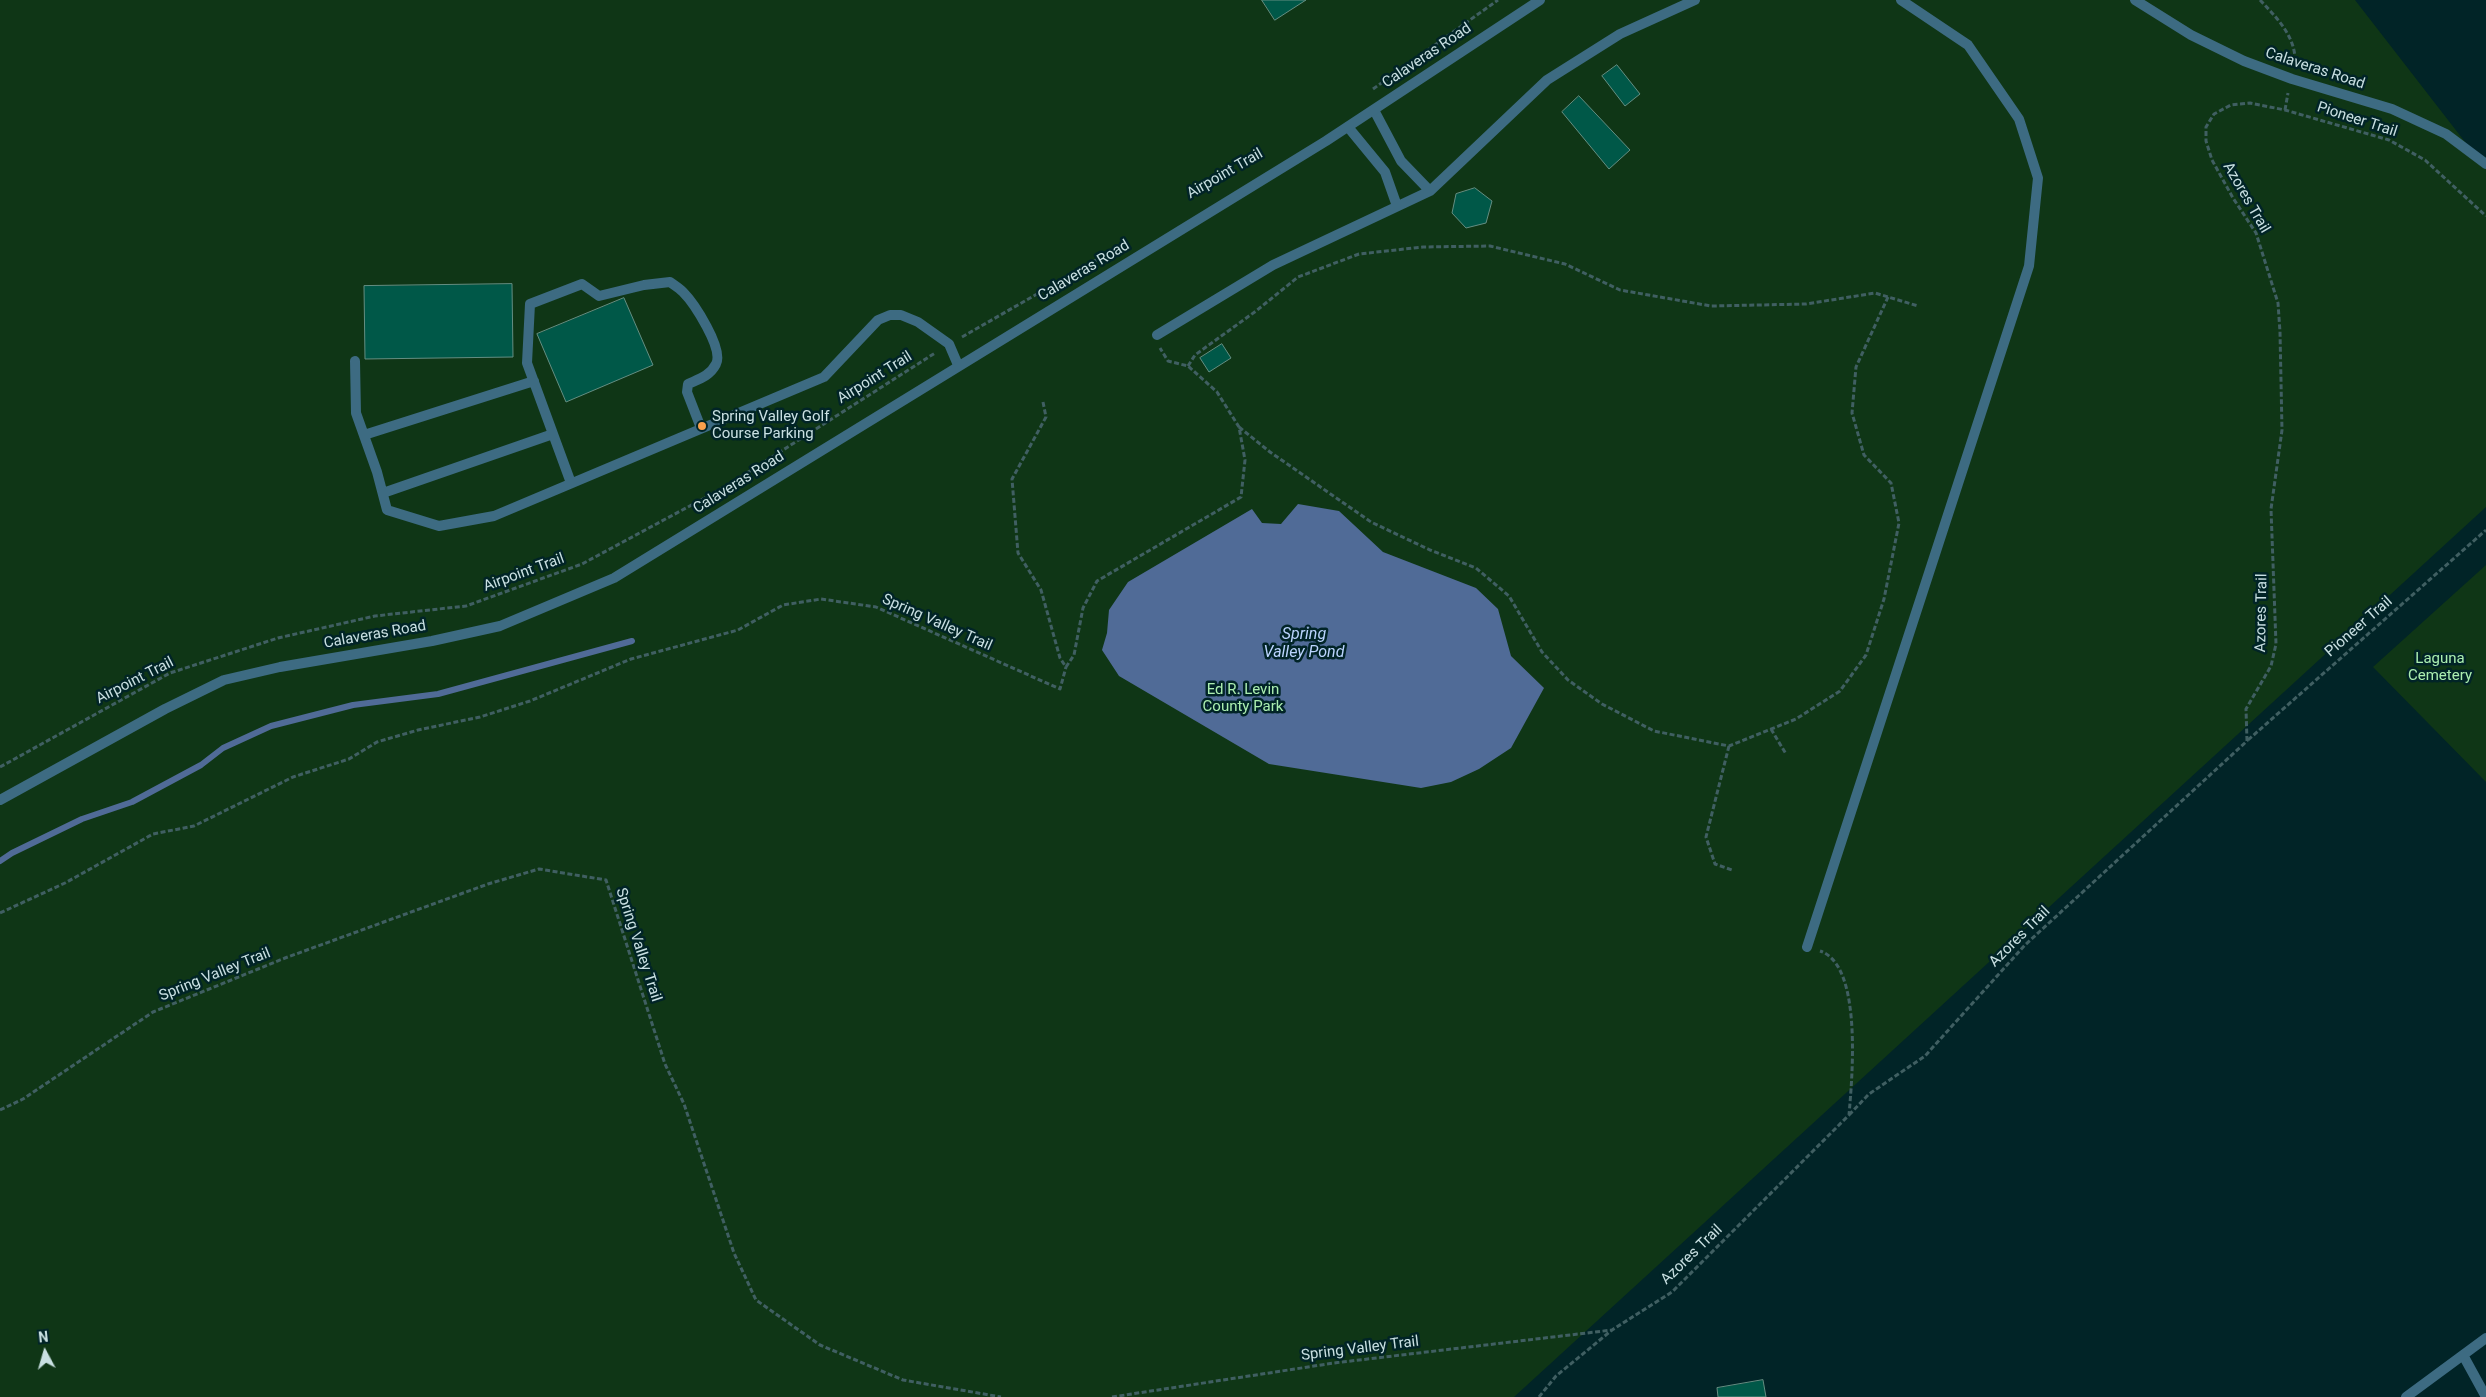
<!DOCTYPE html>
<html>
<head>
<meta charset="utf-8">
<style>
  body { margin:0 }
  #map { position:relative; width:2486px; height:1397px; overflow:hidden; background:#012427; font-family:Roboto,sans-serif }
  canvas { display:block }
  .north { position:absolute; left:20px; top:1327px; width:50px; height:50px; -webkit-text-stroke:4px #012427; paint-order:stroke; rotate:354deg; font-size:14px; font-weight:700; line-height:20px; text-align:center; color:#c9e0e2 }
  .north::after { content:''; display:block; margin:auto; width:18px; height:22px; background:#c9e0e2; clip-path:polygon(50% 0,100% 100%,50% 72%,0 100%) }
</style>
</head>
<body>
<div id="map">
<canvas width="2486" height="1397"></canvas>
<div class="north">N</div>
</div>
<script>
const ctx = document.querySelector('canvas').getContext('2d');
ctx.lineJoin = 'round';
function fill(path, color) {
  ctx.fillStyle = color;
  ctx.fill(path, 'evenodd');
}
function strokePath(path, color, width, dash) {
  ctx.strokeStyle = color;
  ctx.lineWidth = width;
  ctx.lineCap = dash ? 'butt' : 'round';
  ctx.setLineDash(dash || []);
  ctx.stroke(path);
}
function drawText(font, color, halo, rows, align = 'center') {
  ctx.font = font + ' Roboto,sans-serif';
  ctx.lineWidth = 5;
  ctx.setLineDash([]);
  ctx.textBaseline = 'middle';
  ctx.strokeStyle = halo;
  ctx.fillStyle = color;
  for (const [text, x, y, turn = 0] of rows) {
    ctx.save();
    ctx.translate(x, y);
    ctx.rotate((+turn || 0) * Math.PI / 180);
    ctx.textAlign = isNaN(turn) ? turn : align;
    if (halo) ctx.strokeText(text, 0, 0);
    ctx.fillText(text, 0, 0);
    ctx.restore();
  }
}
const green = new Path2D(`
  M0 0H2355L2486 169V507L1514 1397H0Z
  M2486 565V782L2373 667Z`);
const water = new Path2D(`
  M1298 504 1339 511 1383 552 1476 588 1498 609 1511 656 1544 688 1511 748 1479 769 1451 782 1421 788 1269 764 1119 676 1102 650 1107 633 1109 610 1128 582 1252 509 1262 523 1281 524Z`);
const stream = new Path2D(`
  M0 861 12 853 82 819 132 802 201 765 223 748 271 726 353 705 438 694 632 641`);
const building = new Path2D(`
  M1262 0H1306L1275 20Z
  M1617 65 1640 94 1625 106 1602 76Z
  M1579 96 1630 150 1609 169 1562 112Z
  M1475 188 1492 201 1486 223 1466 228 1452 213 1456 194Z
  M512 284 513 357 365 359 364 286Z
  M624 298 653 365 566 402 537 334Z
  M1222 344 1231 358 1209 372 1200 358Z
  M1763 1380 1766 1397H1718L1717 1388Z`);
const path = new Path2D(`
  M2260 0C2278 19 2297 38 2295 65
  M1373 89 1498 0
  M2285 110 2288 93
  M962 337 1126 243
  M1188 366 1195 355 1256 311 1298 277 1359 254 1423 247 1490 246 1565 264 1620 290 1711 306 1806 304 1875 293 1918 306
  M1043 402 1046 417 1012 479 1018 553 1041 590 1060 658 1066 667 1074 655 1083 608 1097 581 1241 497 1245 460 1239 427 1217 392 1188 366 1168 361 1160 348
  M1239 427 1270 452 1371 522 1430 550 1476 568 1509 596 1542 652 1568 680 1602 704 1654 731 1729 746 1796 719 1840 691 1866 655 1884 599 1899 523 1891 483 1864 455 1852 413 1856 367 1888 297
  M1771 729 1786 754
  M2248 740 2486 530
  M1729 746 1706 837 1715 864 1732 870
  M0 767 170 673 278 638 375 616 466 606 582 564 725 487 935 353
  M0 913 65 883 153 834 194 826 293 777 349 759 377 742 418 730 480 717 530 701 631 659 738 630 783 605 821 599 876 607 1060 689 1066 667
  M0 1110 23 1099 153 1012 285 958 488 884 539 869 606 880 665 1064 684 1104 734 1253 756 1300 820 1345 903 1380 1001 1397
  M1849 1115 1869 1094 1925 1056 2025 945 2247 741 2246 709 2271 666 2276 644 2271 509 2282 430 2280 332 2278 303 2256 233 2233 198 2212 160 2206 141V127L2214 114 2231 105 2250 103 2285 110 2389 140 2425 160 2486 216
  M1112 1397 1334 1363 1612 1330
  M1539 1397 1556 1376 1612 1330 1672 1292 1849 1115C1852 1079 1863 965 1820 951`);
const service = new Path2D(`
  M1374 110 1401 161 1430 191
  M1348 127 1385 172 1397 206
  M1157 335 1273 265 1430 191 1547 80 1620 34 1695 0
  M355 361 356 413 377 472 387 510 439 526 494 516 824 377 878 320 890 315H901L918 322 949 344 958 365
  M364 435 534 381
  M571 483 527 363 530 304 582 284 599 296 644 285 670 282C674 285 679 288 683 292 694 303 724 349 716 364 710 376 699 379 688 384L687 392 701 428
  M383 493 553 434
  M1807 947 2029 266 2038 178 2019 119 1968 45 1901 0`);
const minor = new Path2D(`
  M2463 1355 2486 1397
  M2406 1397 2486 1338`);
const tertiary = new Path2D(`
  M2135 0 2191 35 2244 61 2292 79 2392 109 2446 134 2486 164
  M0 800 165 709 224 680 280 667 432 641 500 626 614 578 1326 141 1540 0`);
const markers = [
  [702,426,5,"#f9a04c"]
];
const streetNames = [
  ["Calaveras Road",1427,56,-34],
  ["Calaveras Road",2315,69,18],
  ["Pioneer Trail",2357,120,18],
  ["Airpoint Trail",1225,174,-30],
  ["Azores Trail",2246,198,60],
  ["Calaveras Road",1084,271,-31],
  ["Airpoint Trail",875,378,-32],
  ["Calaveras Road",739,483,-32],
  ["Airpoint Trail",524,573,-20],
  ["Azores Trail",2262,613,-89],
  ["Spring Valley Trail",937,623,24],
  ["Pioneer Trail",2359,627,-41],
  ["Calaveras Road",375,635,-10],
  ["Airpoint Trail",135,681,-27],
  ["Azores Trail",2020,937,-45],
  ["Spring Valley Trail",638,945,72],
  ["Spring Valley Trail",215,975,-22],
  ["Azores Trail",1692,1255,-44],
  ["Spring Valley Trail",1360,1349,-7]
];
const poiNames = [
  ["Spring Valley Golf",712,417],
  ["Course Parking",712,434]
];
const parkNames = [
  ["Laguna",2440,659],
  ["Cemetery",2440,676],
  ["Ed R. Levin",1243,690],
  ["County Park",1243,707]
];
const waterNames = [
  ["Spring",1304,635],
  ["Valley Pond",1304,653]
];
fill(green, '#0f3616');
fill(water, '#506b97');
strokePath(stream, '#506b97', 6);
fill(building, '#005848');
strokePath(building, '#648e82', 1);
strokePath(path, '#405f62', 3, [5, 2.5]);
strokePath(service, '#3d6b82', 10);
strokePath(minor, '#3d6b82', 10);
strokePath(tertiary, '#3d6b82', 10);
for (const [x, y, r, color] of markers) {
  const dot = new Path2D();
  dot.arc(x, y, r, 0, 2 * Math.PI);
  ctx.fillStyle = color;
  ctx.fill(dot);
  strokePath(dot, '#012427', 2);
}
drawText('15px', '#c9e0e2', '#012427', streetNames);
drawText('15px', '#c9e0e2', '#012427', poiNames, 'left');
drawText('15px', '#abeeb0', '#012427', parkNames);
drawText('italic 16px', '#bbd4fe', '#012427', waterNames);
</script>
</body>
</html>
